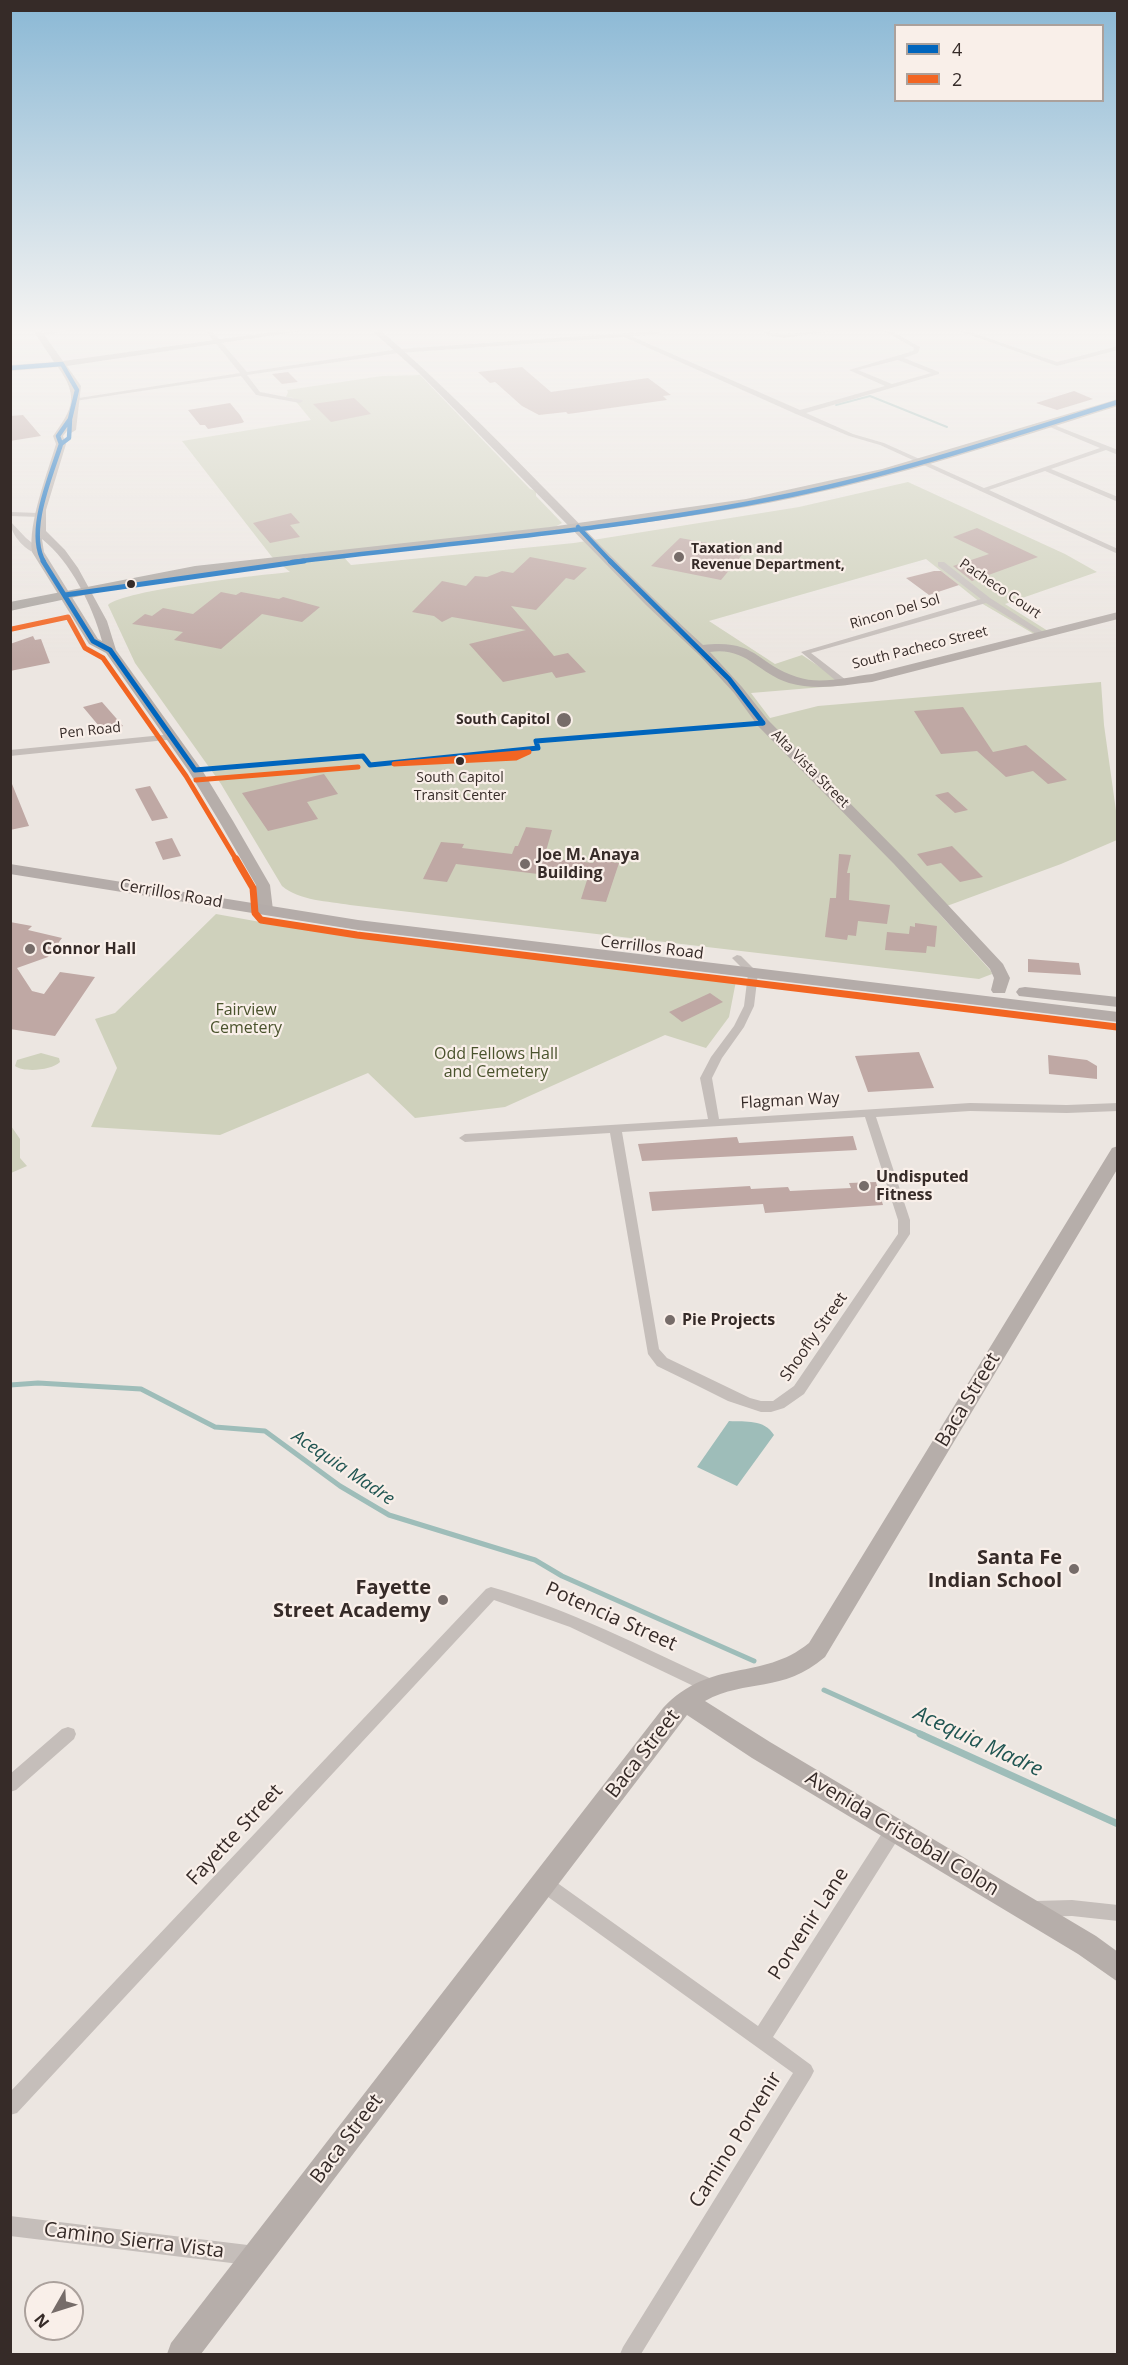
<!DOCTYPE html>
<html>
<head>
<meta charset="utf-8">
<style>
  body { margin:0 }
  #map { position:relative; width:1128px; height:2365px; overflow:hidden; background:#ece6e1; font-family:"Open Sans",sans-serif }
  canvas { display:block }
  .frame { position:absolute; inset:0; border:12px solid #362b28; pointer-events:none }
  .legend { position:absolute; left:894px; top:24px; width:210px; height:78px; box-sizing:border-box; background:#f9efe9; border:2px solid #aba19c; margin:0; padding:8px 10px; list-style:none; font-size:18px; color:#362b28 }
  .legend li { display:flex; align-items:center; gap:12px; height:30px }
  .legend b { width:30px; border:2px solid #aba19c }
  .north { position:absolute; left:24px; top:2281px; width:60px; height:60px; box-sizing:border-box; background:#f9efe9; border:2px solid #aba19c; border-radius:50%; rotate:231deg; font-size:16px; font-weight:700; line-height:24px; text-align:center; color:#362b28 }
  .north::after { content:''; display:block; margin:auto; width:21px; height:27px; background:#766c69; clip-path:polygon(50% 0,100% 100%,50% 72%,0 100%) }
</style>
</head>
<body>
<div id="map">
<canvas width="1128" height="2365"></canvas>
<div class="frame"></div>
<ul class="legend">
<li><b style="height:8px;background:#0065bd"></b>4</li>
<li><b style="height:8px;background:#f26522"></b>2</li>
</ul>
<div class="north">N</div>
</div>
<script>
const ctx = document.querySelector('canvas').getContext('2d');
ctx.lineJoin = 'round';
function fill(path, color) {
  ctx.fillStyle = color;
  ctx.fill(path, 'evenodd');
}
function strokePath(path, color, width, dash) {
  ctx.strokeStyle = color;
  ctx.lineWidth = width;
  ctx.lineCap = dash ? 'butt' : 'round';
  ctx.setLineDash(dash || []);
  ctx.stroke(path);
}
function drawText(font, color, halo, rows, align = 'center') {
  ctx.font = font + ' "Open Sans",sans-serif';
  ctx.lineWidth = 4.5;
  ctx.setLineDash([]);
  ctx.textBaseline = 'middle';
  ctx.strokeStyle = halo;
  ctx.fillStyle = color;
  for (const [text, x, y, turn = 0] of rows) {
    ctx.save();
    ctx.translate(x, y);
    ctx.rotate((+turn || 0) * Math.PI / 180);
    ctx.textAlign = isNaN(turn) ? turn : align;
    if (halo) ctx.strokeText(text, 0, 0);
    ctx.fillText(text, 0, 0);
    ctx.restore();
  }
}
const green = new Path2D(`
  M420 375 530 489 536 491V496L562 523 555 527 339 552 351 565 574 543 799 507 908 482 1065 554 1097 572 1005 604 1048 631 1034 634 981 603 926 559 709 621 775 664 802 655 847 685 751 693 770 718 818 706 1101 682 1104 725 1117 818V840L1061 864 936 910 991 971 992 974 979 979 350 905C328 901 300 901 282 886L221 784 135 663 108 605C123 590 261 575 290 572L272 557 182 441 311 420 293 398 286 397 288 392 287 390 382 376Z
  M216 914 277 925 736 981 729 1017 706 1048 665 1035 505 1107 415 1118 368 1073 220 1135 91 1127 117 1068 95 1019 115 1013Z
  M41 1053 59 1058 60 1062C52 1070 25 1073 15 1066L17 1060Z
  M11 1126 20 1139V1158L27 1166 11 1173Z`);
const water = new Path2D(`
  M729 1421C746 1422 764 1419 774 1435L737 1486 697 1467Z`);
const streamFar2 = new Path2D(`
  M836 405 870 396 947 427`);
const streamFar1 = new Path2D(`
  M10 1385 38 1383 141 1389 215 1427 265 1431 340 1486 389 1515 535 1560 562 1576 754 1661
  M824 1690 924 1735`);
const stream = new Path2D(`
  M920 1734 1118 1824`);
const building = new Path2D(`
  M522 367 551 392 648 378 671 395 663 396 667 400 639 404 568 414 566 412 539 415 522 406 495 382 490 383 478 372Z
  M288 372 298 382 282 384 272 374Z
  M1074 391 1093 399 1057 410 1036 403Z
  M354 398 371 414 331 422 313 404Z
  M230 403 240 415 244 422 242 423 208 429 205 425H200L188 410Z
  M23 415 41 436 10 441V416Z
  M291 513 300 523 290 525 300 537 270 543 253 523Z
  M977 528 1002 540 1038 557 972 581 953 566 989 554 953 537Z
  M680 538 746 550 721 580 651 566Z
  M530 557 587 568 574 580 566 578 536 610 511 606 554 656 568 653 586 672 556 678 552 672 503 682 469 644 526 630 452 617 442 622 434 616 412 612 442 581 466 586 475 576 487 577 502 571 513 573Z
  M934 571H941L959 585 929 595 906 578Z
  M221 592 236 595 241 592 279 599 283 597 320 607 302 622 262 614 221 649 174 640 183 632 132 624 145 614 152 616 163 608 193 614Z
  M33 636 35 640 41 639 50 663 10 671V644Z
  M102 702 123 726 104 732 83 707Z
  M963 707 993 752 1026 745 1067 780 1048 784 1033 771 1006 777 977 751 941 754 914 711Z
  M324 774 338 794 307 802 318 819 268 831 242 793Z
  M10 779 29 826 10 830Z
  M150 786 168 818 152 821 135 789Z
  M948 792 968 810 955 813 935 795Z
  M526 827 552 830 544 858 593 863 595 860 619 863 606 902 581 899 587 880 456 864 447 882 423 879 441 842 464 844 462 848 512 854 515 846H518Z
  M172 838 181 856 163 860 155 842Z
  M952 846 983 877 960 882 941 863 927 866 917 854Z
  M839 854 851 855 847 873H850L849 900 890 905 887 924 858 921 856 936 848 935 847 940 825 937 830 898H836Z
  M10 922 32 926 28 930 62 938 48 957 17 968 32 991 44 994 60 972 95 977 55 1036 10 1029Z
  M915 923 937 926 935 947 927 946 926 953 885 950 887 932 909 934 910 926 915 927Z
  M1028 959 1079 963 1081 975 1028 972Z
  M710 993 723 1002 682 1022 669 1012Z
  M919 1052 934 1088 868 1092 855 1056Z
  M1048 1055 1087 1060 1097 1066V1079L1049 1074Z
  M853 1136 857 1150 642 1161 638 1144 737 1137 739 1143Z
  M876 1182 883 1205 765 1213 763 1204 652 1211 649 1192 750 1186 751 1189 788 1187 790 1191 851 1188 849 1183Z`);
const street = new Path2D(`
  M64 329H77L40 336 37 334Z
  M204 329H210L247 372 399 349 654 331 666 329 655 335 631 336 800 410 885 386 849 370 913 351 914 348 881 329H888L920 347 918 353 904 358 939 372V374L806 413 853 434 884 443 984 488 1100 448 1045 425V423H1049L1118 450V455L1106 450 1051 469 1118 497V502L1045 471 989 490 1118 549V554L880 445 849 436 796 414 624 337 399 353 247 375 260 392 302 400 303 401 300 403 256 395 241 376 75 401 72 399 240 373ZM898 360 931 373 892 384 858 370Z
  M763 329H769L770 333C796 336 822 328 848 329L783 338 766 335Z
  M954 329H962L1057 362 1118 346V350L1057 366Z
  M1114 329H1118V331L1115 330Z
  M10 512 40 513 44 515 40 517 10 516Z
  M10 521 26 538 41 550V554C27 554 10 534 10 521Z
  M938 562H944L990 598 1048 635 1041 637 986 603 811 653 846 680V684H840L801 652 981 599 938 566Z
  M173 734 177 737 176 739 10 756V750Z
  M737 955 741 956 758 973 754 1006 744 1027 722 1058 712 1078 719 1119 970 1103 1067 1105 1118 1103V1111L1067 1113 970 1111 876 1117 910 1220V1234L804 1394 784 1408 771 1412H761L728 1401 696 1385 657 1366 648 1354 610 1133 465 1142 459 1138 465 1134 708 1119 700 1078 711 1057 734 1026 744 1006 748 974 732 958ZM865 1117 898 1220V1234L794 1386 773 1401H761L750 1398 667 1358 659 1349 622 1132Z
  M491 1587C570 1609 641 1647 716 1681L718 1686 716 1691 710 1693 704 1691 570 1627 494 1600 17 2113 10 2115V2092L486 1589Z
  M68 1727 74 1729 76 1734 74 1739 16 1790 10 1792V1774L62 1729Z
  M894 1822 900 1824 902 1830 900 1836 773 2037 811 2065 814 2071 811 2077 641 2354H620L623 2347 793 2073 537 1889 534 1883 537 1877 543 1875 549 1877 758 2026 888 1824Z
  M1072 1900 1118 1905V1921L1072 1916 1035 1917 1029 1915 1026 1909 1029 1903 1035 1901Z
  M10 2216 256 2246 263 2249 266 2256 263 2263 256 2266 10 2236Z`);
const secondary = new Path2D(`
  M32 329H40L63 361 294 329H315L67 366 81 386 76 430 71 433 67 431 63 436 66 444 46 510V531L65 550 78 568 107 621 116 650 202 770 233 821 270 885 273 910 270 913H260L257 910 256 885 219 821 188 770 106 653 89 644 32 552C28 523 47 474 56 444L53 436C73 408 79 397 58 367L10 371V365L54 362ZM42 539C70 561 93 606 102 641L98 639 44 552Z
  M370 329H379C493 428 592 543 703 645 758 639 754 663 797 677 820 685 848 677 872 674L1118 612V619L872 682C844 685 816 691 789 683 757 673 747 647 710 652L742 687 768 720 904 858 1003 964 1010 978 1005 993H993L991 990 994 978 990 969 894 864 758 726 734 693 700 656 646 605 418 372Z
  M1118 1146V1168L825 1657C782 1694 747 1678 705 1701L770 1742 1096 1936 1118 1952V1982L1078 1954 752 1758 687 1715 201 2354H167L171 2343 663 1708C711 1657 761 1682 809 1643L1112 1148Z`);
const primary = new Path2D(`
  M10 864 358 920 1118 1012V1022L358 930 10 874Z
  M1025 987 1118 997V1007L1019 996 1016 992 1019 988Z`);
const highway = new Path2D(`
  M1118 399V406C995 445 872 485 746 507 563 539 377 548 194 575 132 584 71 598 10 611V602L195 566 550 527 746 499 882 469Z`);
const bus1Far1 = new Path2D(`
  M10 368 62 364 77 390 70 419 69 438 61 444
  M578 527 611 562
  M44 562C26 532 51 476 61 444L58 436 70 419
  M292 562C458 542 627 529 791 495 902 472 1010 436 1118 402`);
const bus1 = new Path2D(`
  M43 561 93 641 110 650 195 770 363 756 370 765 538 748 536 741 763 723
  M610 561 729 679 763 723
  M65 595 304 561`);
const bus2Far1 = new Path2D(`
  M12 629 68 617 85 648 103 658 186 776 237 861
  M529 752 516 758 394 764Z
  M196 780 358 767`);
const bus2 = new Path2D(`
  M236 859 253 888 255 913 261 920 357 935 1117 1027`);
const markers = [
  [679,557,6,"#766c69"],
  [131,584,5,"#362b28"],
  [564,720,8,"#766c69"],
  [460,761,5,"#362b28"],
  [525,864,6,"#766c69"],
  [30,949,6,"#766c69"],
  [864,1186,6,"#766c69"],
  [670,1320,6,"#766c69"],
  [1074,1569,6,"#766c69"],
  [443,1600,6,"#766c69"]
];
const farPoinames = [
  ["Taxation and",691,549],
  ["Revenue Department,",691,565],
  ["South Capitol",550,720,"right"]
];
const farStreetnames = [
  ["Pacheco Court",1000,589,34],
  ["Rincon Del Sol",895,612,-16],
  ["South Pacheco Street",920,648,-14],
  ["Pen Road",90,731,-6],
  ["Alta Vista Street",810,769,45]
];
const busNames = [
  ["South Capitol",460,778],
  ["Transit Center",460,796]
];
const poiNames = [
  ["Joe M. Anaya",537,855],
  ["Building",537,873],
  ["Connor Hall",42,949],
  ["Undisputed",876,1177],
  ["Fitness",876,1195],
  ["Pie Projects",682,1320]
];
const streetNames = [
  ["Cerrillos Road",171,894,10],
  ["Cerrillos Road",652,948,7],
  ["Flagman Way",790,1101,-3],
  ["Shoofly Street",814,1337,-55]
];
const parkNames = [
  ["Fairview",246,1010],
  ["Cemetery",246,1028],
  ["Odd Fellows Hall",496,1054],
  ["and Cemetery",496,1072]
];
const waterNames = [
  ["Acequia Madre",343,1468,34]
];
const nearStreetnames = [
  ["Baca Street",968,1400,-59],
  ["Potencia Street",611,1617,24],
  ["Baca Street",643,1754,-52],
  ["Avenida Cristobal Colon",902,1834,31],
  ["Fayette Street",235,1835,-47],
  ["Porvenir Lane",809,1924,-57],
  ["Baca Street",347,2139,-53],
  ["Camino Porvenir",736,2140,-58],
  ["Camino Sierra Vista",134,2241,7]
];
const nearPoinames = [
  ["Santa Fe",1062,1558],
  ["Indian School",1062,1581],
  ["Fayette",431,1588],
  ["Street Academy",431,1611]
];
const nearWaternames = [
  ["Acequia Madre",978,1742,25]
];
fill(green, '#cfd1bc');
fill(water, '#9ebdb9');
strokePath(streamFar2, '#9ebdb9', 2);
strokePath(streamFar1, '#9ebdb9', 5);
strokePath(stream, '#9ebdb9', 7);
fill(building, '#bfa8a4');
fill(street, '#c5beba');
fill(secondary, '#b6aeaa');
fill(primary, '#b4aca9');
fill(highway, '#aba5a0');
strokePath(bus1Far1, '#0065bd', 4.5);
strokePath(bus1, '#0065bd', 5);
strokePath(bus2Far1, '#f26522', 5);
strokePath(bus2, '#f26522', 7);
const sky = ctx.createLinearGradient(0, 0, 0, 660);
sky.addColorStop(0, '#8ab8d5');
sky.addColorStop(0.5, '#f6f4f2');
sky.addColorStop(1, '#f6f4f200');
ctx.fillStyle = sky;
ctx.fillRect(0, 0, 1128, 660);
for (const [x, y, r, color] of markers) {
  const dot = new Path2D();
  dot.arc(x, y, r, 0, 2 * Math.PI);
  ctx.fillStyle = color;
  ctx.fill(dot);
  strokePath(dot, '#f9efe9', 2);
}
drawText('bold 14px', '#362b28', '#f9efe9', farPoinames, 'left');
drawText('14px', '#362b28', '#f9efe9', farStreetnames);
drawText('14px', '#362b28', '#f9efe9', busNames);
drawText('bold 16px', '#362b28', '#f9efe9', poiNames, 'left');
drawText('16px', '#362b28', '#f9efe9', streetNames);
drawText('16px', '#4a532d', '#f9efe9', parkNames);
drawText('italic 18px', '#205552', '#f9efe9', waterNames);
drawText('20px', '#362b28', '#f9efe9', nearStreetnames);
drawText('bold 20px', '#362b28', '#f9efe9', nearPoinames, 'right');
drawText('italic 21px', '#205552', '#f9efe9', nearWaternames);
</script>
</body>
</html>
